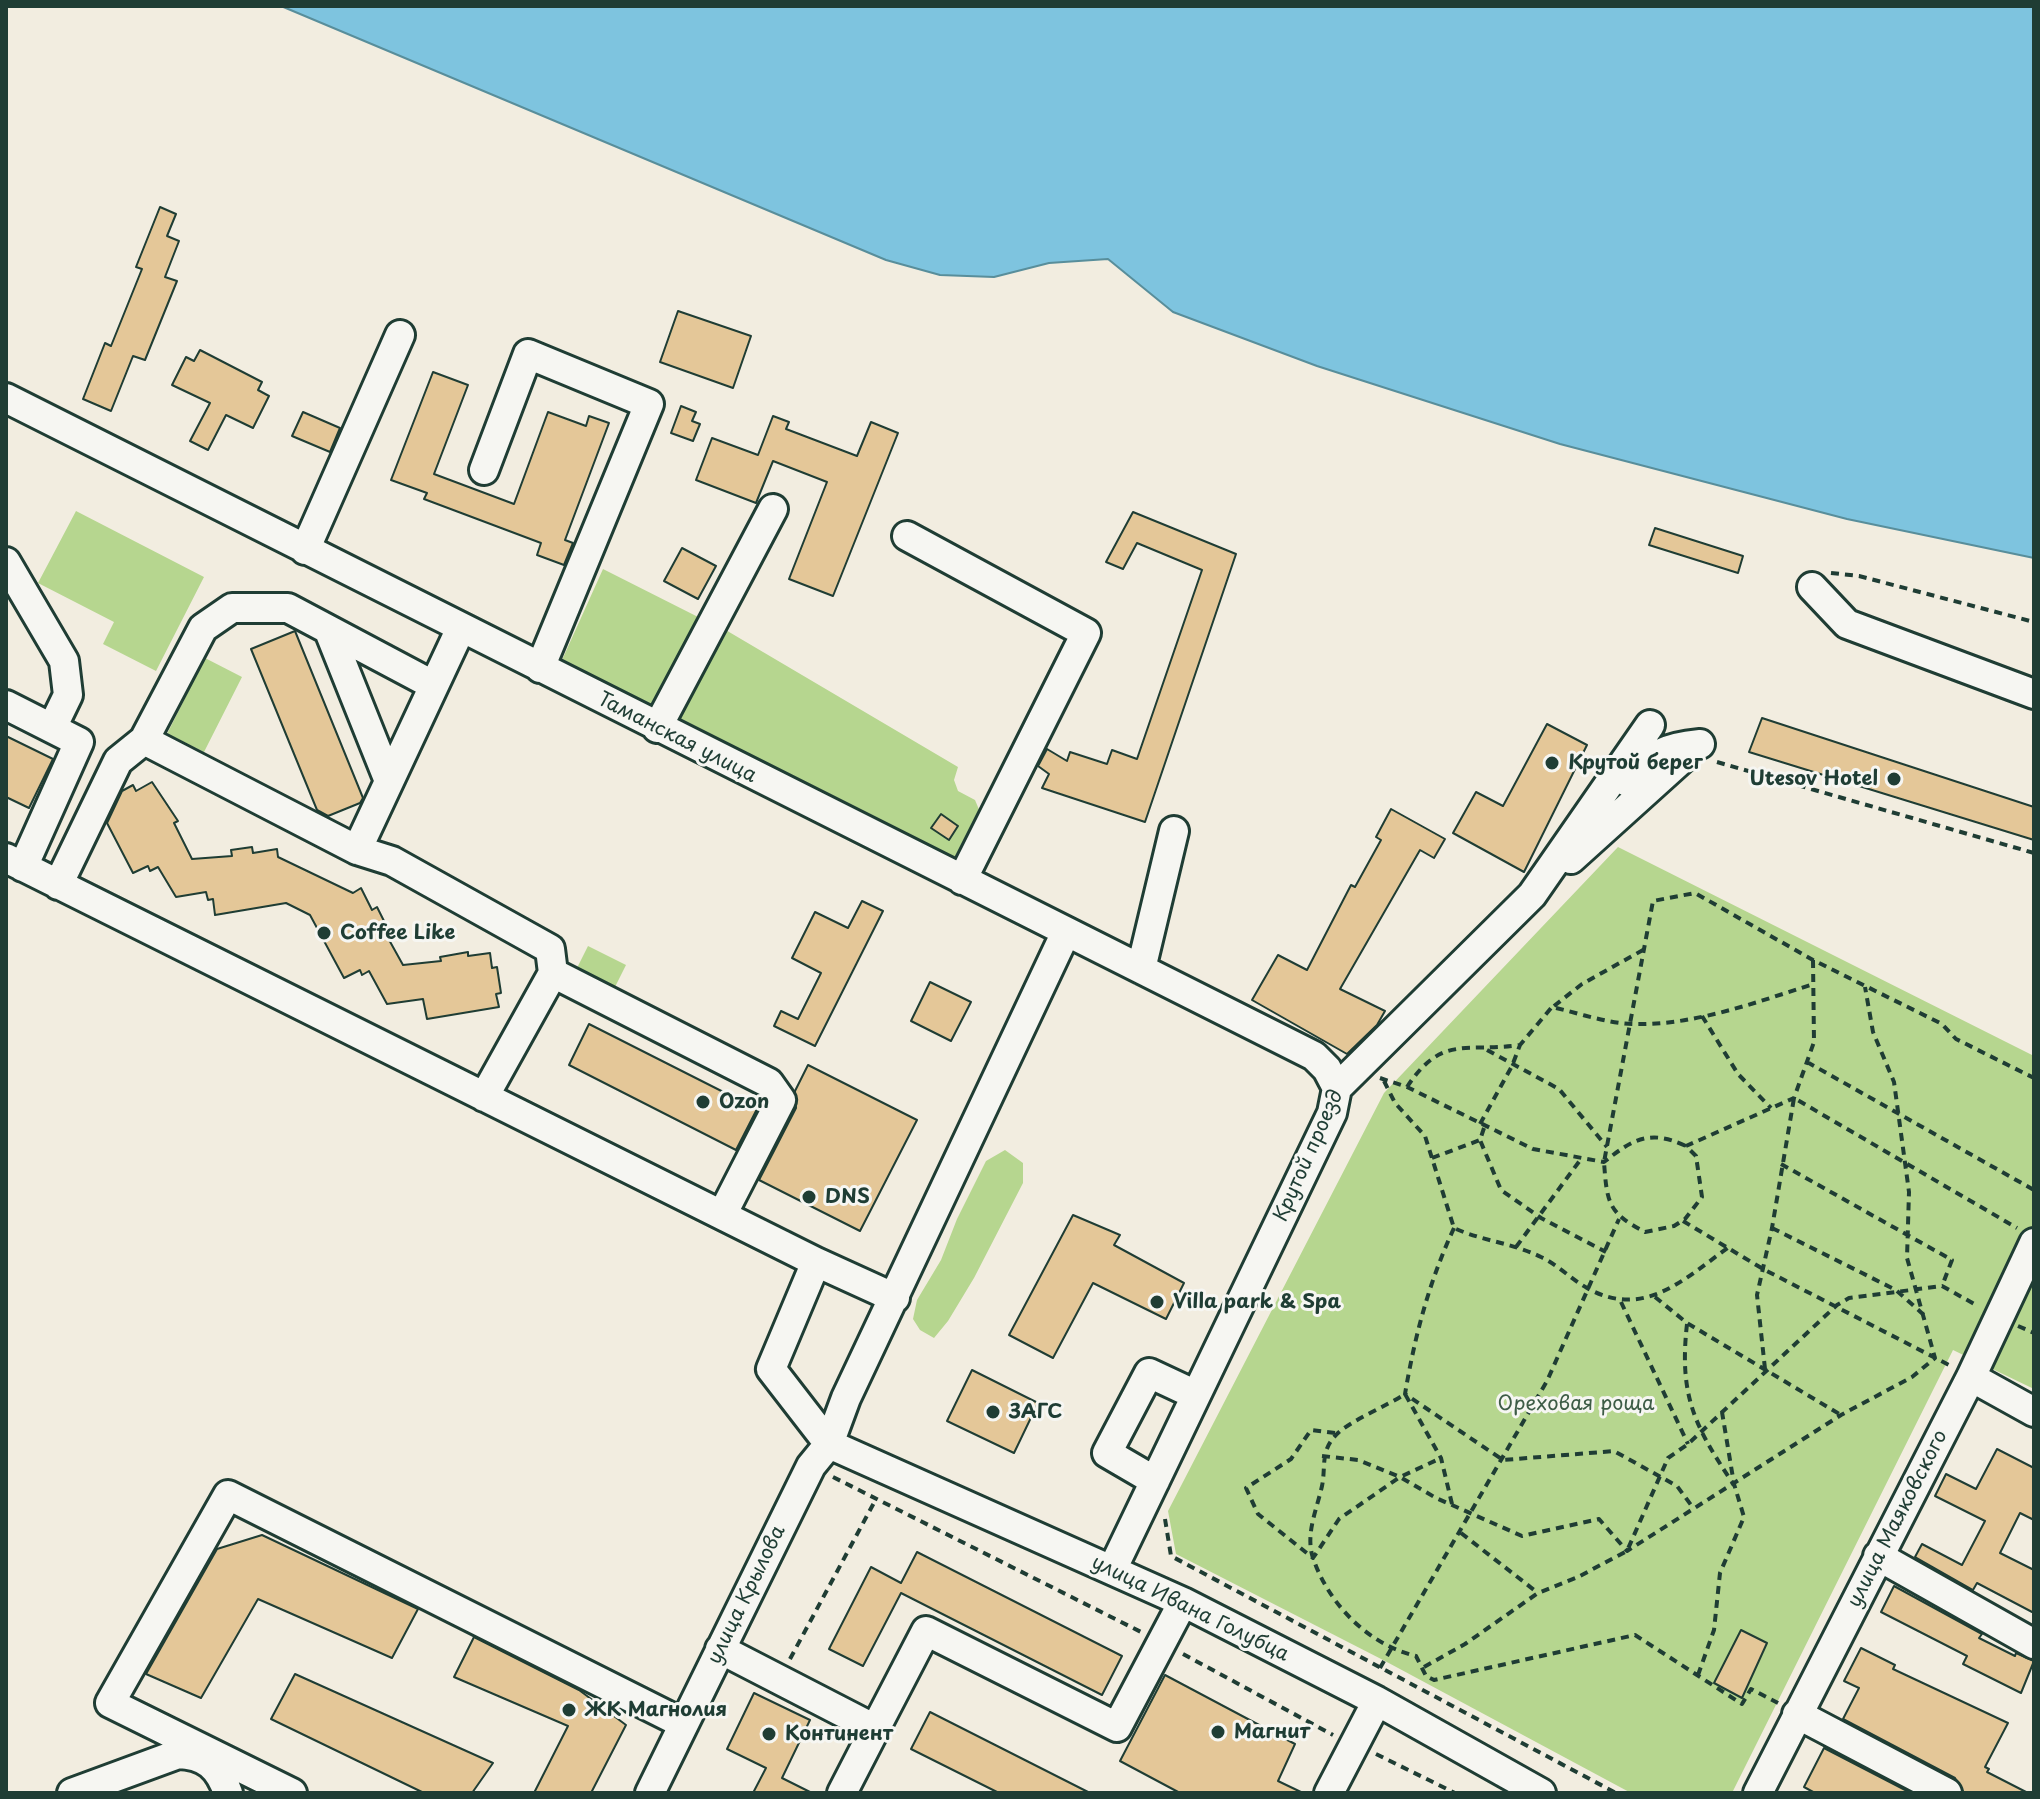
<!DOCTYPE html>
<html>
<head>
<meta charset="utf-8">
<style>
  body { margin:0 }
  #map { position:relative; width:2040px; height:1799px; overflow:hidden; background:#f2ede0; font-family:"Playpen Sans",sans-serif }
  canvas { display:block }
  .frame { position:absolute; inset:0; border:8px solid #1f3d34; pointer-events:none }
</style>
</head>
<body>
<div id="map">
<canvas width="2040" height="1799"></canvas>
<div class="frame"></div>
</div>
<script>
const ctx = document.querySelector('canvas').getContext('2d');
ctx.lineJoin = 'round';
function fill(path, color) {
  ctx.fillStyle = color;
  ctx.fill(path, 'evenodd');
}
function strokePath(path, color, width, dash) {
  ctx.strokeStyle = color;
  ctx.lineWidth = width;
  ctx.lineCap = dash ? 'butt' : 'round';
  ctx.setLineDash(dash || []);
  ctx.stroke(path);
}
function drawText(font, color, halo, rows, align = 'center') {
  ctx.font = font + ' "Playpen Sans",sans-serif';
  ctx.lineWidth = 6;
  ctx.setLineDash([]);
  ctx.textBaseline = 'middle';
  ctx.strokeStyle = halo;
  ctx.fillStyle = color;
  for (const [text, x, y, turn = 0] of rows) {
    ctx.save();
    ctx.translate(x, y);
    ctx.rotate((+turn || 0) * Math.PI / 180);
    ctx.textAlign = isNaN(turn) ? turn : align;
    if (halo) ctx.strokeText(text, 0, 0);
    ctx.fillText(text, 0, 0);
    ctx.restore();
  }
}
const green = new Path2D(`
  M76 511 204 577 156 671 103 644 114 622 38 583Z
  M603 569 706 621 660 702 645 708 575 674 562 660Z
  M724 629 958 767 954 780 958 791 975 800 983 819 959 856 943 861 677 723 674 714Z
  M205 658 242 677 204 752 167 734Z
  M1618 847 2034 1056V1389L1953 1350 1732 1793H1631L1385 1661 1176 1554 1168 1511 1384 1093Z
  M588 946 626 965 615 987 577 968Z
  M1005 1150 1023 1163V1183L974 1278 948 1321 934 1338 920 1330 913 1319 917 1300 941 1260 957 1219 986 1161Z`);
const water = new Path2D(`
  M281 6H2034V558L1847 519 1560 444 1317 366 1173 312 1108 259 1049 263 994 277 940 275 886 260Z`);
const building = new Path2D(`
  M160 207 176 214 167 236 179 241 165 277 177 281 145 360 133 356 111 411 83 399 105 343 111 346 142 269 136 267Z
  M678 311 751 336 733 388 660 362Z
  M200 350 262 382 258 390 269 396 253 428 226 415 208 450 190 441 210 403 172 385 186 357 194 361Z
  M433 372 468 385 434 474 514 504 548 412 586 426 589 416 609 423 565 540 573 543 564 565 537 555 541 543 424 499 427 493 391 480Z
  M681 406 696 412 692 421 700 424 693 441 671 433Z
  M303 412 340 428 330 452 292 436Z
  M773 416 789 422 786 429 857 456 871 422 898 433 833 596 789 579 827 482 773 461 756 503 696 480 712 438 758 455Z
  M1133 512 1236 554 1145 822 1042 788 1049 774 1038 766 1047 749 1067 761 1070 752 1107 764 1112 750 1137 759 1202 570 1137 543 1123 569 1106 562Z
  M1655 528 1743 556 1738 573 1649 545Z
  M682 548 716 566 698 599 664 581Z
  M295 631 363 798 360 803 328 816 317 810 251 649Z
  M1762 718 2034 807V840L1749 752Z
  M1547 724 1587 745 1524 872 1453 833 1476 792 1503 806Z
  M6 736 53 759 29 808 6 797Z
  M152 782 178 821 174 823 192 859 232 856 231 850 252 847 253 853 277 849 278 857 353 893 361 888 372 910 377 907 387 927 383 929 403 965 441 961 440 957 468 952V956L490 953 492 968 497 967 501 993 496 994 499 1007 427 1019 423 999 387 1004 369 971 362 975 360 970 344 978 310 915 286 903 215 915 213 899 208 900 206 892 176 897 158 867 150 871 148 866 133 873 107 823 122 791 133 785 136 791Z
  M1391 809 1445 839 1434 858 1420 850 1340 989 1385 1011 1377 1025 1347 1054 1252 1000 1278 955 1307 970 1351 885 1355 887 1381 840 1376 837Z
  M941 814 958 826 949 840 931 828Z
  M862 901 883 911 815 1046 774 1026 781 1011 798 1019 821 973 792 958 815 912 848 928Z
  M930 982 971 1002 951 1041 911 1021Z
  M589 1024 757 1109 736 1150 569 1065Z
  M808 1065 917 1120 860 1231 759 1180 796 1108 795 1091Z
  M1073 1215 1120 1235 1114 1245 1184 1283 1166 1319 1093 1283 1053 1358 1009 1335Z
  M972 1370 1038 1403 1014 1453 947 1421Z
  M1997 1449 2034 1468V1520L2020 1513 2000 1553 2034 1570V1613L1977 1583 1973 1590 1915 1557 1922 1544 1962 1565 1985 1521 1935 1496 1946 1474 1976 1489Z
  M262 1535 418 1609 392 1658 258 1599 201 1698 146 1674 217 1549Z
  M917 1552 1122 1656 1102 1695 901 1593 863 1666 829 1649 871 1567 901 1583Z
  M1894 1586 1982 1634 1979 1638 2015 1656 2016 1653 2034 1661 2021 1693 1963 1664 1967 1656 1881 1612Z
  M1741 1630 1767 1643 1742 1698 1714 1683Z
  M474 1637 579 1690 626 1725 591 1793H534L568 1726 454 1677Z
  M1861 1648 1895 1665 1893 1669 2008 1723 1985 1767 1989 1769 1987 1772 2028 1793H1964L1955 1778 1843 1719 1859 1688 1844 1681Z
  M295 1674 493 1763 472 1793H424L271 1719Z
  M1165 1675 1295 1744 1278 1781 1303 1793H1180L1120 1761Z
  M754 1693 810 1720 782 1778 812 1793H753L766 1768 727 1749Z
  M930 1712 1090 1793H999L911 1749Z
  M1824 1748 1911 1793H1815L1804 1787Z`);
const path = new Path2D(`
  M1831 573 1859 576 2034 622
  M1717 762 2034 853
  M1813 960 1814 1042 1794 1098 1686 1146 1696 1156 1702 1197 1685 1219 1674 1226 1645 1232C1608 1213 1607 1203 1604 1162L1653 901 1695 893 1813 960 1942 1024 1956 1039 2034 1078
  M1554 1006 1582 984 1643 950
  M1702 1016 1738 1074 1771 1108
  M1487 1050 1559 1089 1607 1147
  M1807 1062 2034 1190
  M1380 1078 1407 1087 1533 1149 1604 1162C1633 1139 1650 1129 1686 1146
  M1384 1081 1395 1103 1425 1136 1454 1228C1482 1241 1513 1243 1541 1257 1558 1265 1571 1279 1587 1288 1644 1320 1684 1279 1729 1247
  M1407 1087C1442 1034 1465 1053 1520 1045L1552 1007C1578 1013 1606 1023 1632 1024 1694 1026 1756 1002 1814 984
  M1480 1124 1512 1066 1520 1045
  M1484 1128 1480 1140 1501 1190 1541 1218 1606 1252
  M1432 1158 1480 1140
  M1781 1164 1952 1260 1942 1286
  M1683 1221 1763 1269 1949 1365
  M1454 1228C1429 1282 1415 1335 1405 1394L1503 1460 1614 1451 1677 1486 1694 1509
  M1772 1228 1896 1290 1925 1316
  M1516 1247 1581 1159
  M1655 1297 1687 1323 1841 1415
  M1621 1302 1688 1444
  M1687 1324C1679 1395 1694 1425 1732 1482
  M2018 1326 2034 1333
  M1765 1369 1757 1295 1772 1228 1794 1098 2017 1228
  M1335 1433 1311 1430 1291 1459 1246 1488 1258 1514 1313 1558 1339 1519 1400 1477 1441 1458
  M1322 1456 1358 1460 1400 1477 1436 1498 1522 1536 1599 1519 1627 1551 1841 1415 1912 1377 1935 1358 1907 1258 1909 1192 1894 1082 1873 1032 1865 987
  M833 1477 1143 1633
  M1452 1504 1441 1458 1405 1394C1387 1406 1349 1421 1336 1435 1320 1451 1326 1467 1322 1486 1317 1509 1305 1534 1313 1558 1329 1605 1369 1645 1416 1656L1426 1676 1434 1680 1635 1635 1742 1704 1751 1689 1778 1703
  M1165 1519 1171 1556 1616 1793
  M1461 1533 1538 1593
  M1183 1654 1333 1735
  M790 1659 876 1499
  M1424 1667 1465 1644 1538 1593 1578 1577 1627 1551 1668 1458 1688 1444 1837 1305 1849 1298 1942 1286 1978 1306
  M1380 1668 1547 1381 1619 1219
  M1698 1675 1714 1630 1720 1573 1744 1517 1734 1484 1722 1412
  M1376 1754 1455 1793`);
const minor = new Path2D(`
  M6 398 1314 1056 1327 1069 1337 1088
  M484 470 528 354 649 404 540 668
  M907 536 1086 633 962 880
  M305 550 400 335
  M6 562 64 661 68 695 52 728
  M1812 587 1847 624 2034 694
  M329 631 389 781
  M6 705 79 742 23 867
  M657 728 773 509
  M144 740 357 850 461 628
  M1627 782C1649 755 1666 747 1700 744
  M357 850 392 861 550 949 553 973 484 1097
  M6 858 816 1262 771 1369 829 1444
  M1571 859 1684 757
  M58 885 118 761 144 740 203 628 232 608H288L433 685
  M1141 969 1174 831
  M553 973 769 1083 781 1100 722 1215
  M816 1262 895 1298
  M1971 1377 2034 1412
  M829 1444 1183 1602 1377 1701 1541 1793
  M1155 1481 1107 1453 1149 1373 1196 1395
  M1878 1556 2034 1644
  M1112 1570 1332 1113 1337 1088 1532 895 1650 725
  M720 1649 875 1729 926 1631 1117 1727 1183 1602
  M1797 1714 1947 1793
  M72 1793 178 1754C206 1755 219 1767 228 1793
  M292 1793 110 1703 228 1495 684 1724
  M650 1793 811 1466 829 1444 846 1398 1066 932
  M842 1793 875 1729
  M1329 1793 1377 1701
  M1758 1793 1971 1377 2034 1243`);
const markers = [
  [1552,763,8,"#1f3d34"],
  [1894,779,8,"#1f3d34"],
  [324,933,8,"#1f3d34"],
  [703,1102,8,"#1f3d34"],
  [809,1197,8,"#1f3d34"],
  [1157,1302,8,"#1f3d34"],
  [993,1412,8,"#1f3d34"],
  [569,1710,8,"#1f3d34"],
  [1218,1732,8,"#1f3d34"],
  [769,1734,8,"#1f3d34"]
];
const streetNames = [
  ["Таманская улица",677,738,27],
  ["Крутой проезд",1309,1156,-66],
  ["улица Маяковского",1898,1519,-63],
  ["улица Крылова",747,1595,-64],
  ["улица Ивана Голубца",1190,1609,26]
];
const poiNames = [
  ["Крутой берег",1568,763],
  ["Utesov Hotel",1878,779,"right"],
  ["Coffee Like",340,933],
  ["Ozon",719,1102],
  ["DNS",825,1197],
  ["Villa park & Spa",1173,1302],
  ["ЗАГС",1009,1412],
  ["ЖК Магнолия",585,1710],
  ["Магнит",1234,1732],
  ["Континент",785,1734]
];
const parkNames = [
  ["Ореховая роща",1576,1404]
];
fill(green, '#b6d68f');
fill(water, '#7ec4df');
strokePath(water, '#588e9b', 2);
fill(building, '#e4c798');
strokePath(building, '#1f3d34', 2);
strokePath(minor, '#1f3d34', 34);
strokePath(path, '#1f3d34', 4, [8, 6]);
strokePath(minor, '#f6f6f2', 28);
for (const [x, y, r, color] of markers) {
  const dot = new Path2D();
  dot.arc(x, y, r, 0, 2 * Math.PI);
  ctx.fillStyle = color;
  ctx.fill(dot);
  strokePath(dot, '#f6f6f2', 3);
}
drawText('20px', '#1f3d34', '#f6f6f2', streetNames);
drawText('bold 20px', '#1f3d34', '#f6f6f2', poiNames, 'left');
drawText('20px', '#3d5c46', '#f6f6f2', parkNames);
</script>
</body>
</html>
